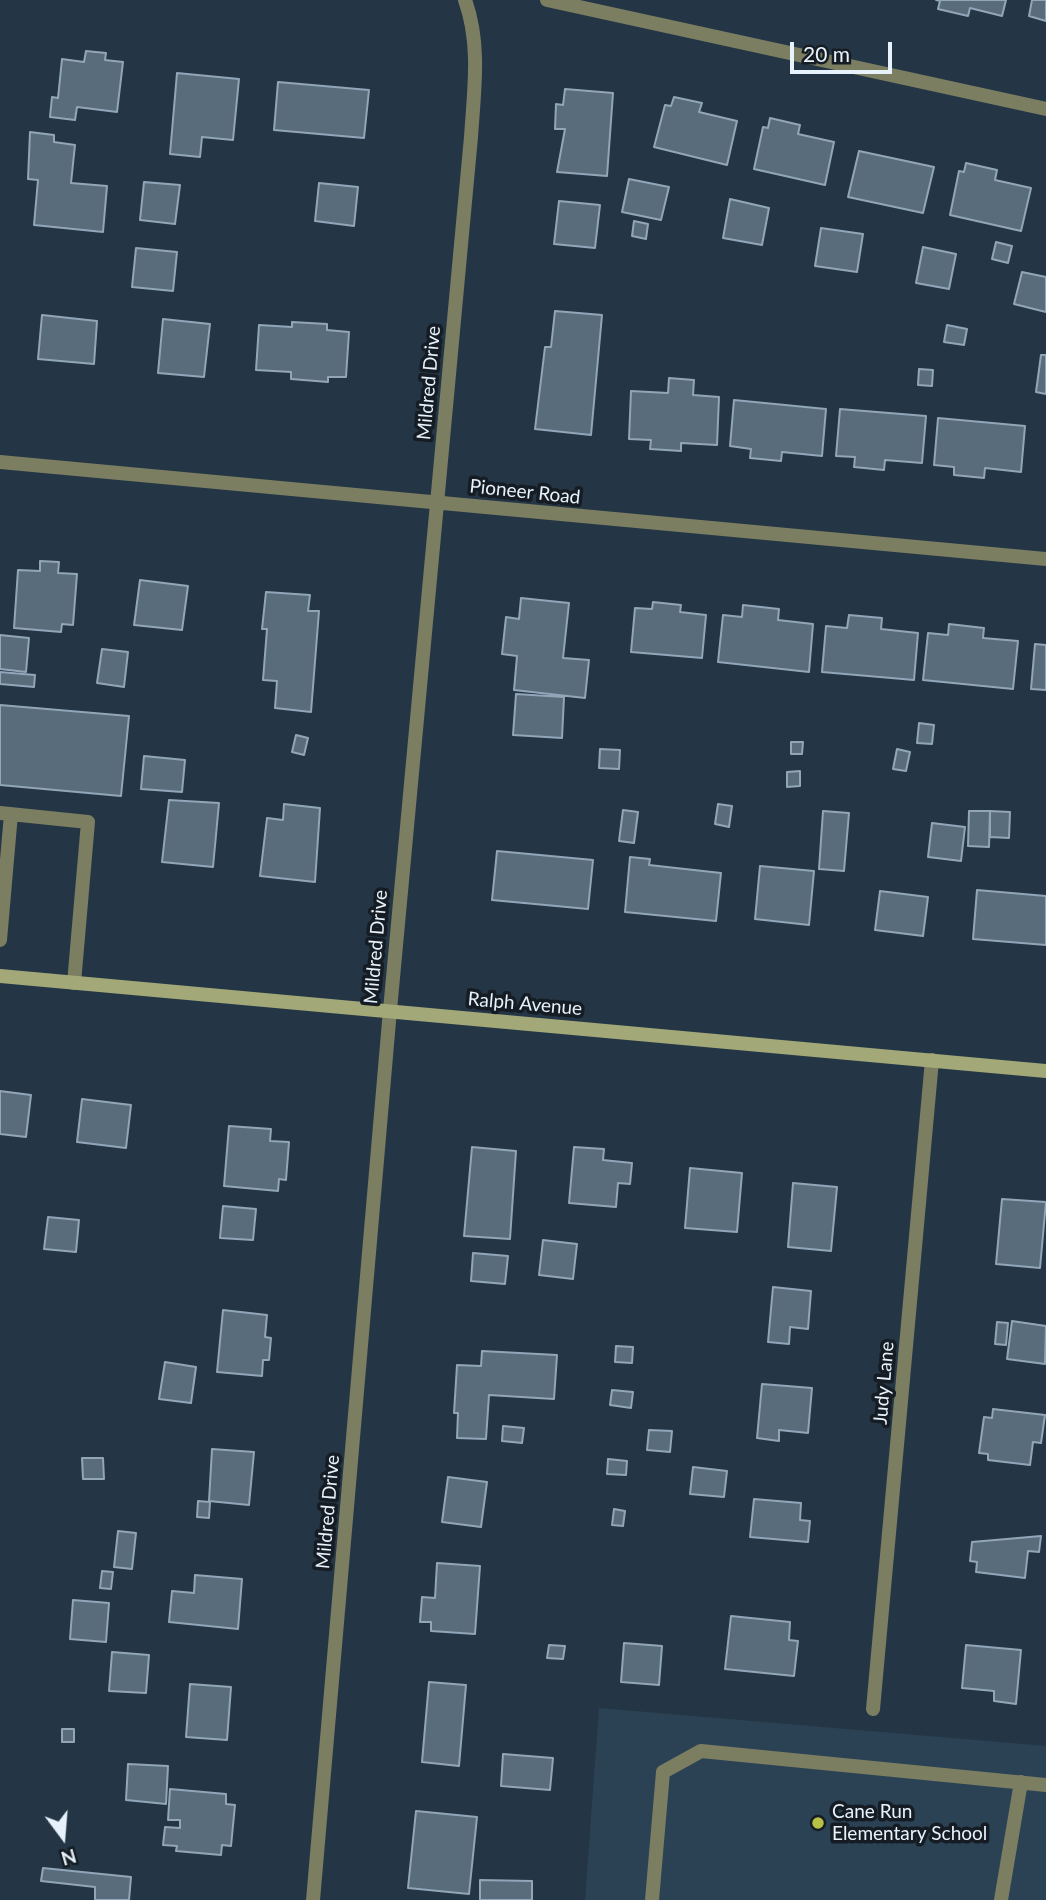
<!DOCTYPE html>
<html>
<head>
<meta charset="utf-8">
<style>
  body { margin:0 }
  #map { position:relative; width:1046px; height:1900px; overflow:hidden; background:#243645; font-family:Lato,sans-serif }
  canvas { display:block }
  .north { position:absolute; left:28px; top:1802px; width:70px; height:70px; -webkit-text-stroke:5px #151c23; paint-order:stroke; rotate:164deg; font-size:19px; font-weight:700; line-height:28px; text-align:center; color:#e7f2fc }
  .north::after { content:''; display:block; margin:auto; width:24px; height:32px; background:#e7f2fc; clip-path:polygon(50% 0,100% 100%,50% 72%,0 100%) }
  .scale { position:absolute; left:790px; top:42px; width:102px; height:32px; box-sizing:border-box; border:4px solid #e7f2fc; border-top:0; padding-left:9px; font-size:21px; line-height:24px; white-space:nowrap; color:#e7f2fc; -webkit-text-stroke:5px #151c23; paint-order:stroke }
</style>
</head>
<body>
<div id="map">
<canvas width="1046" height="1900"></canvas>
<div class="north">N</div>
<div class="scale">20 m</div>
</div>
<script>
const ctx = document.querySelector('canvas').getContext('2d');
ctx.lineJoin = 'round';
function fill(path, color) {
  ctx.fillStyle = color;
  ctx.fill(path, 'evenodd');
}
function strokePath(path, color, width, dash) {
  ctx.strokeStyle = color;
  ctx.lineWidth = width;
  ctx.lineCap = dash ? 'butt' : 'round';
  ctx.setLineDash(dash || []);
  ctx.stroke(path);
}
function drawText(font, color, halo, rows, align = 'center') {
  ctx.font = font + ' Lato,sans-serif';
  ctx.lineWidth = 7;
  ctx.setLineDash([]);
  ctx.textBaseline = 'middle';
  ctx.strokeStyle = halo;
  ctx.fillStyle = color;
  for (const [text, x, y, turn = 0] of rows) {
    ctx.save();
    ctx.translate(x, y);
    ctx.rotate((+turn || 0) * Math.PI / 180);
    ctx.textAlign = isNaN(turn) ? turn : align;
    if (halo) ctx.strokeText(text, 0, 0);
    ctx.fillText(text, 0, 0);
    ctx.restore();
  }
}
const built = new Path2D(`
  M599 1708 1046 1746V1900H585Z`);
const building = new Path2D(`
  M936 0H1006L1002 16 970 8 968 16 938 9 940 1Z
  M1032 0H1046V21L1029 16Z
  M86 51 106 53 105 60 123 62 117 112 77 107 75 120 50 117 52 97 58 98 62 59 84 62Z
  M177 73 239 79 233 140 202 137 200 157 170 154Z
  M278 82 369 90 364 138 274 130Z
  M565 89 613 93 607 176 557 172 565 129H555L556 104 563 105Z
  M674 97 702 103 699 112 737 121 727 165 654 147 665 105 671 106Z
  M770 118 800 125 798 134 834 142 825 185 754 169 763 127 768 128Z
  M30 132 54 135V142L75 145 71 183 107 186 103 232 34 225 38 180 28 179Z
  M859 151 934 167 923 213 848 197Z
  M966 163 997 170 995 180 1031 188 1021 231 950 215 959 171 964 172Z
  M629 179 669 187 661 220 622 212Z
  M144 182 180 185 175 224 140 220Z
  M319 183 358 187 354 226 315 221Z
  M730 199 769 208 762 245 723 238Z
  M559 201 600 205 595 248 554 244Z
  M634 221 648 224 646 239 632 236Z
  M821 228 863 234 857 272 815 266Z
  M996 242 1012 246 1008 263 992 259Z
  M923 247 956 254 949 289 916 283Z
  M136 248 177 252 173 291 132 287Z
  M1022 272 1046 277V312L1014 304Z
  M555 311 602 315 591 435 535 429 545 347H551Z
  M42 315 97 321 94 364 38 359Z
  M163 319 210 324 204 377 158 373Z
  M292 322 327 324V330L349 332 346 377H328V382L291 379V372L256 370 259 325 292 327Z
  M947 325 967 329 964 345 944 342Z
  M1041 355H1046V394L1036 392Z
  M919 369 933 370 932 386 918 385Z
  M669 378 694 380 693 395 719 397 717 445 681 443V451L650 449 651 440 629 439 631 391 668 393Z
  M734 400 826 409 822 456 782 452 781 461 750 458 751 449 730 446Z
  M840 409 926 416 922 463 885 460 884 470 854 467 855 457 836 456Z
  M938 418 1025 426 1021 472 985 468 984 478 954 475V467L934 465Z
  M40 561 59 562 58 573 77 574 73 625 62 624 61 632 14 628 18 570 40 571Z
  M140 580 188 586 182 630 134 625Z
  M266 592 310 595 308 611H319L311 712 275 708 277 681 263 680 267 629H262Z
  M521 598 569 603 563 658 589 660 585 698 514 690 517 656 502 654 506 617 519 619Z
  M653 602 681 605 680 612 706 615 702 658 631 652 635 608 652 609Z
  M743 605 779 609 778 620 813 624 809 672 718 662 723 615 742 617Z
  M849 615 882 618 881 629 918 633 914 680 822 672 826 626 847 628Z
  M949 624 984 628 983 638 1018 641 1013 689 923 680 928 633 948 635Z
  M0 635 29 638 26 672 0 669Z
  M1035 644 1046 645V690L1031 689Z
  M102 649 128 652 124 687 97 683Z
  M0 672 35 675 34 687 0 684Z
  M516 694 564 697 562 738 513 735Z
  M0 705 129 716 121 796 0 785Z
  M919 723 934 725 932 744 917 743Z
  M296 735 308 738 304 755 292 752Z
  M791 742H803L802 754H791Z
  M600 749 620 750 619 769 599 768Z
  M897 749 910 752 906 771 893 769Z
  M144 756 185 760 182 792 141 789Z
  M800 771V786L787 787V772Z
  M169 800 219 803 213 867 162 862Z
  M284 804 320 808 315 882 260 876 267 818 283 820Z
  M718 804 732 806 729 827 715 824Z
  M623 810 638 812 634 843 619 841Z
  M823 811 849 813 844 871 819 869Z
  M969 811H990L989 847 968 846Z
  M990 811 1010 812 1009 838 990 837Z
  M932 823 965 827 961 861 928 857Z
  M497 851 593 860 588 909 492 900Z
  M630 857 650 859 649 865 721 873 716 921 625 912Z
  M760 866 814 871 809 925 755 919Z
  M977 890 1046 896V945L973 939Z
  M880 891 928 897 923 936 875 930Z
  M0 1091 31 1095 26 1137 0 1134Z
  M82 1099 131 1105 126 1148 77 1142Z
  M229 1126 271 1129 270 1141 289 1142 286 1180 279 1179 278 1191 224 1186Z
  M472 1147 516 1151 510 1239 464 1236Z
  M574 1147 604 1149 603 1160 632 1163 630 1184 618 1183 616 1207 569 1203Z
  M690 1168 742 1173 737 1232 685 1228Z
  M793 1183 837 1187 831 1251 788 1247Z
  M1002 1199 1046 1202 1040 1268 996 1264Z
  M223 1206 256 1209 253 1240 220 1238Z
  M48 1217 79 1220 76 1252 44 1249Z
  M543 1240 577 1244 573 1279 539 1275Z
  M473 1253 508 1256 505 1284 471 1281Z
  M773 1287 811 1291 808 1329 790 1327 789 1344 768 1342Z
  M223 1310 267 1315 265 1337 271 1338 269 1360H263L262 1376 217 1372Z
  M1012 1321 1046 1326 1045 1364 1007 1359Z
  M997 1322 1008 1323 1006 1345 995 1344Z
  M616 1346 633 1347 632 1363 615 1362Z
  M482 1351 557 1355 554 1399 489 1395 486 1439 457 1438 458 1413H454L457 1365 481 1366Z
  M165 1362 196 1367 191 1403 159 1399Z
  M762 1384 812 1388 808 1433 779 1430V1441L757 1438Z
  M612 1390 633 1392 631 1408 610 1405Z
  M993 1409 1045 1415 1041 1443 1033 1442 1030 1465 988 1460V1454L979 1453 984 1417 992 1418Z
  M503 1426 524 1428 522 1443 502 1441Z
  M649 1430 672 1431 670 1452 647 1450Z
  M212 1449 254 1452 249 1505 209 1501Z
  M82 1458H103L104 1479H83Z
  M608 1459 627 1461 626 1475 607 1474Z
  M693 1467 727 1471 724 1497 690 1494Z
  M448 1477 487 1482 481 1527 442 1522Z
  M754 1499 801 1503 800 1520 810 1521 808 1542 750 1537Z
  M198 1501 210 1502 209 1518 197 1517Z
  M614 1509 625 1511 623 1526 612 1525Z
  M118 1531 136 1533 132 1569 114 1567Z
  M1041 1536 1039 1552 1028 1551 1025 1578 976 1572 977 1562 970 1561 972 1542Z
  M437 1563 480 1566 475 1634 431 1631V1622H420L422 1597 435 1598Z
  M102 1571 113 1572 111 1589 100 1588Z
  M195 1575 242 1579 238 1629 169 1622 172 1591 194 1593Z
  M73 1600 109 1603 106 1642 70 1639Z
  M731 1616 790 1622 789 1640 798 1641 794 1676 725 1669Z
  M624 1643 662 1646 659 1685 621 1682Z
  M549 1645 565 1646 563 1659 547 1658Z
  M966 1645 1021 1650 1016 1704 994 1701V1691L962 1688Z
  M112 1652 149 1655 146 1693 109 1691Z
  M429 1682 466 1685 459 1766 422 1762Z
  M190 1684 231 1687 227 1740 186 1737Z
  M62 1729H74V1742H62Z
  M503 1754 553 1758 550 1790 501 1786Z
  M128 1764 168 1766 166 1804 126 1800Z
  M170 1789 226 1794V1804L235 1805 231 1846 222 1845 221 1855 176 1851 177 1846 163 1845 165 1827 180 1828V1820H168Z
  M416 1811 477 1817 469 1894 408 1888Z
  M43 1868 131 1877 129 1900H95V1887L41 1881Z
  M480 1880 532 1881V1900H480Z`);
const lane = new Path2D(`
  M0 813 88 822 74 983
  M0 940 11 814
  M652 1900 663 1772 701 1751 1046 1785
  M1001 1900 1021 1782`);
const street = new Path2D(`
  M547 0 1046 109
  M0 462 1046 559
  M873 1709 932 1060
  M313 1900 390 1010 471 137C474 91 481 44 465 0`);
const secondary = new Path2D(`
  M0 976 1046 1071`);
const markers = [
  [818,1823,7,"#b8c146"]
];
const streetNames = [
  ["Mildred Drive",429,383,-85],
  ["Pioneer Road",525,492,6],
  ["Mildred Drive",376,947,-85],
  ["Ralph Avenue",525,1004,5],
  ["Judy Lane",884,1383,-85],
  ["Mildred Drive",328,1512,-85]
];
const poiNames = [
  ["Cane Run",832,1812],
  ["Elementary School",832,1834]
];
fill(built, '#2b4255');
fill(building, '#596c7c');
strokePath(building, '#92a6b9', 2);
strokePath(lane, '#7b7e61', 14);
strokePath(street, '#7b7e61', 14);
strokePath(secondary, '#a3a879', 14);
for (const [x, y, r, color] of markers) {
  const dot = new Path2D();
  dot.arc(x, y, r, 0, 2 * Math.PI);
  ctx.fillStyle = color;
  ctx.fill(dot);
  strokePath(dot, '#151c23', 2.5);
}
drawText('19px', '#e7f2fc', '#151c23', streetNames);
drawText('19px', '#e7f2fc', '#151c23', poiNames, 'left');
</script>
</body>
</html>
